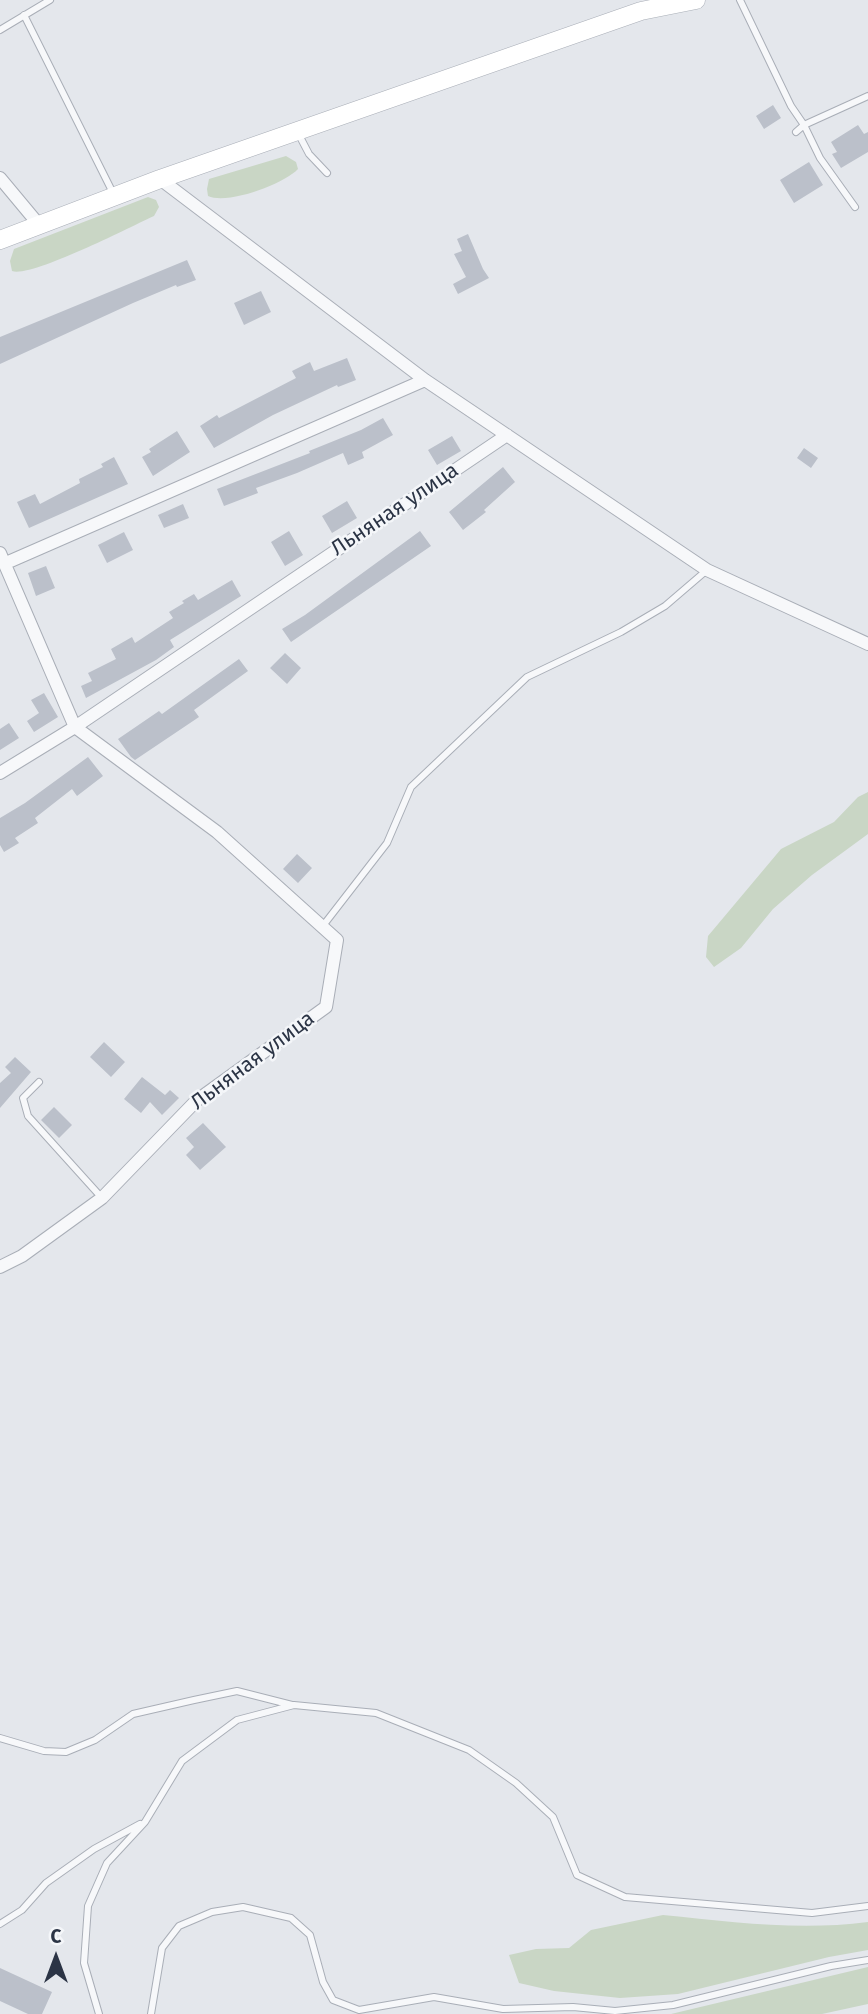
<!DOCTYPE html>
<html>
<head>
<meta charset="utf-8">
<style>
  body { margin:0 }
  #map { position:relative; width:868px; height:2014px; overflow:hidden; background:#e4e7ec; font-family:"Fira Sans",sans-serif }
  canvas { display:block }
  .north { position:absolute; left:21px; top:1923px; width:70px; height:70px; -webkit-text-stroke:5px #f4f6f9; paint-order:stroke; rotate:0deg; font-size:19px; font-weight:700; line-height:28px; text-align:center; color:#2b3445 }
  .north::after { content:''; display:block; margin:auto; width:24px; height:32px; background:#2b3445; clip-path:polygon(50% 0,100% 100%,50% 72%,0 100%) }
</style>
</head>
<body>
<div id="map">
<canvas width="868" height="2014"></canvas>
<div class="north">С</div>
</div>
<script>
const ctx = document.querySelector('canvas').getContext('2d');
ctx.lineJoin = 'round';
function fill(path, color) {
  ctx.fillStyle = color;
  ctx.fill(path, 'evenodd');
}
function strokePath(path, color, width, dash) {
  ctx.strokeStyle = color;
  ctx.lineWidth = width;
  ctx.lineCap = dash ? 'butt' : 'round';
  ctx.setLineDash(dash || []);
  ctx.stroke(path);
}
function drawText(font, color, halo, rows, align = 'center') {
  ctx.font = font + ' "Fira Sans",sans-serif';
  ctx.lineWidth = 5;
  ctx.setLineDash([]);
  ctx.textBaseline = 'middle';
  ctx.strokeStyle = halo;
  ctx.fillStyle = color;
  for (const [text, x, y, turn = 0] of rows) {
    ctx.save();
    ctx.translate(x, y);
    ctx.rotate((+turn || 0) * Math.PI / 180);
    ctx.textAlign = isNaN(turn) ? turn : align;
    if (halo) ctx.strokeText(text, 0, 0);
    ctx.fillText(text, 0, 0);
    ctx.restore();
  }
}
const green = new Path2D(`
  M286 156 296 162 298 169C284 184 228 205 208 196L207 189 209 179Z
  M148 197 156 200 159 207 154 216C130 227 31 278 12 271L10 261 14 249Z
  M868 792V834L812 875 773 909 741 948 714 967 706 957 708 936 781 849 834 822 858 797Z
  M663 1915C732 1922 799 1931 868 1922V1950L829 1957 678 1994 620 1998 554 1991 519 1983 509 1955 536 1949 569 1948 591 1930Z
  M868 1967V2004L822 2014H671Z`);
const building = new Path2D(`
  M773 105 781 118 764 129 756 116Z
  M858 125 864 134 868 132V152L841 168 832 154 837 152 831 142Z
  M809 162 823 185 794 203 780 180Z
  M468 234 483 269 489 278 458 294 453 284 466 277 454 254 462 251 457 239Z
  M187 260 196 280 177 287 176 285 133 303 0 364V337Z
  M261 291 271 312 244 325 234 303Z
  M347 358 356 380 338 387 337 385 273 415 214 448 200 426 217 415 219 418 296 378 292 371 310 362 314 371Z
  M383 418 393 435 362 452 364 458 348 465 343 453 297 473 256 488 258 493 224 506 217 489 310 453 309 451 361 430Z
  M177 431 190 452 153 476 142 457 151 452 149 449Z
  M452 436 461 451 437 465 428 450Z
  M804 448 818 458 811 468 797 458Z
  M114 457 128 484 29 528 17 502 35 494 40 504 80 483 79 479 103 467 101 464Z
  M503 467 515 482 484 510 486 512 463 530 449 512Z
  M347 501 357 518 332 533 322 516Z
  M183 504 189 518 164 528 158 515Z
  M289 531 303 555 285 566 271 542Z
  M420 531 431 546 291 642 282 629 305 615Z
  M124 532 133 550 107 563 98 545Z
  M46 566 55 588 36 596 28 573Z
  M232 580 241 596 170 640 174 647 156 660 86 698 81 686 92 681 88 673 116 659 111 649 132 637 135 643 173 618 169 612 184 603 182 601 194 594 198 600Z
  M285 653 301 668 287 684 270 668Z
  M239 659 248 671 194 710 199 717 135 760 131 757 118 739 159 711 162 714Z
  M44 693 58 717 34 732 27 721 39 713 31 700Z
  M9 723 19 738 0 750V729Z
  M88 757 103 776 77 796 72 789 35 818 38 823 15 838 19 843 4 852 0 845V818L25 803Z
  M297 854 312 868 298 883 283 869Z
  M104 1042 125 1062 111 1077 90 1057Z
  M15 1057 31 1072 0 1108V1083L11 1073 5 1067Z
  M142 1077 165 1095 170 1090 179 1098 162 1115 150 1102 141 1113 124 1099Z
  M54 1107 72 1125 59 1138 41 1120Z
  M203 1123 226 1147 200 1170 186 1155 194 1147 186 1138Z
  M0 1968 52 1992 42 2014H28L0 2001Z`);
const lane = new Path2D(`
  M740 0 791 106 804 125 820 158 855 207
  M24 15 114 195
  M0 30 50 0
  M796 132 804 125 868 96
  M298 133 309 154 327 173
  M322 927 387 843 411 787 527 677 621 632 665 606 707 570
  M39 1082 23 1098 28 1116 102 1198
  M0 1738 44 1751 66 1752 95 1740 133 1714 194 1700 237 1691 292 1705
  M0 1924 22 1910 46 1883 94 1849 140 1824
  M99 2014 84 1963 88 1906 107 1863 145 1822 182 1761 237 1720 294 1705 376 1713 469 1750 516 1783 553 1817 577 1875 625 1897 812 1913 868 1906
  M151 2014 162 1948 179 1926 212 1912 243 1907 291 1918 310 1935 323 1982 333 2000 359 2010 434 1997 503 2009 573 2007 615 2011 673 2005 831 1966 868 1960`);
const street = new Path2D(`
  M0 178 40 226
  M160 179 425 380 707 570 868 644
  M0 553 75 727 217 832 337 940 326 1007 196 1101 102 1198 22 1256 0 1267
  M6 563 425 380
  M0 773 75 727 507 435`);
const secondary = new Path2D(`
  M0 240 160 179 641 11 696 0`);
const streetNames = [
  ["Льняная улица",395,510,-34],
  ["Льняная улица",253,1061,-37]
];
fill(green, '#c9d6c5');
fill(building, '#bbc0ca');
strokePath(lane, '#a9aeb7', 8);
strokePath(street, '#a9aeb7', 14);
strokePath(secondary, '#a9aeb7', 19);
strokePath(lane, '#f7f8fa', 6);
strokePath(street, '#f7f8fa', 12);
strokePath(secondary, '#fff', 18);
drawText('21px', '#2b3445', '#f4f6f9', streetNames);
</script>
</body>
</html>
